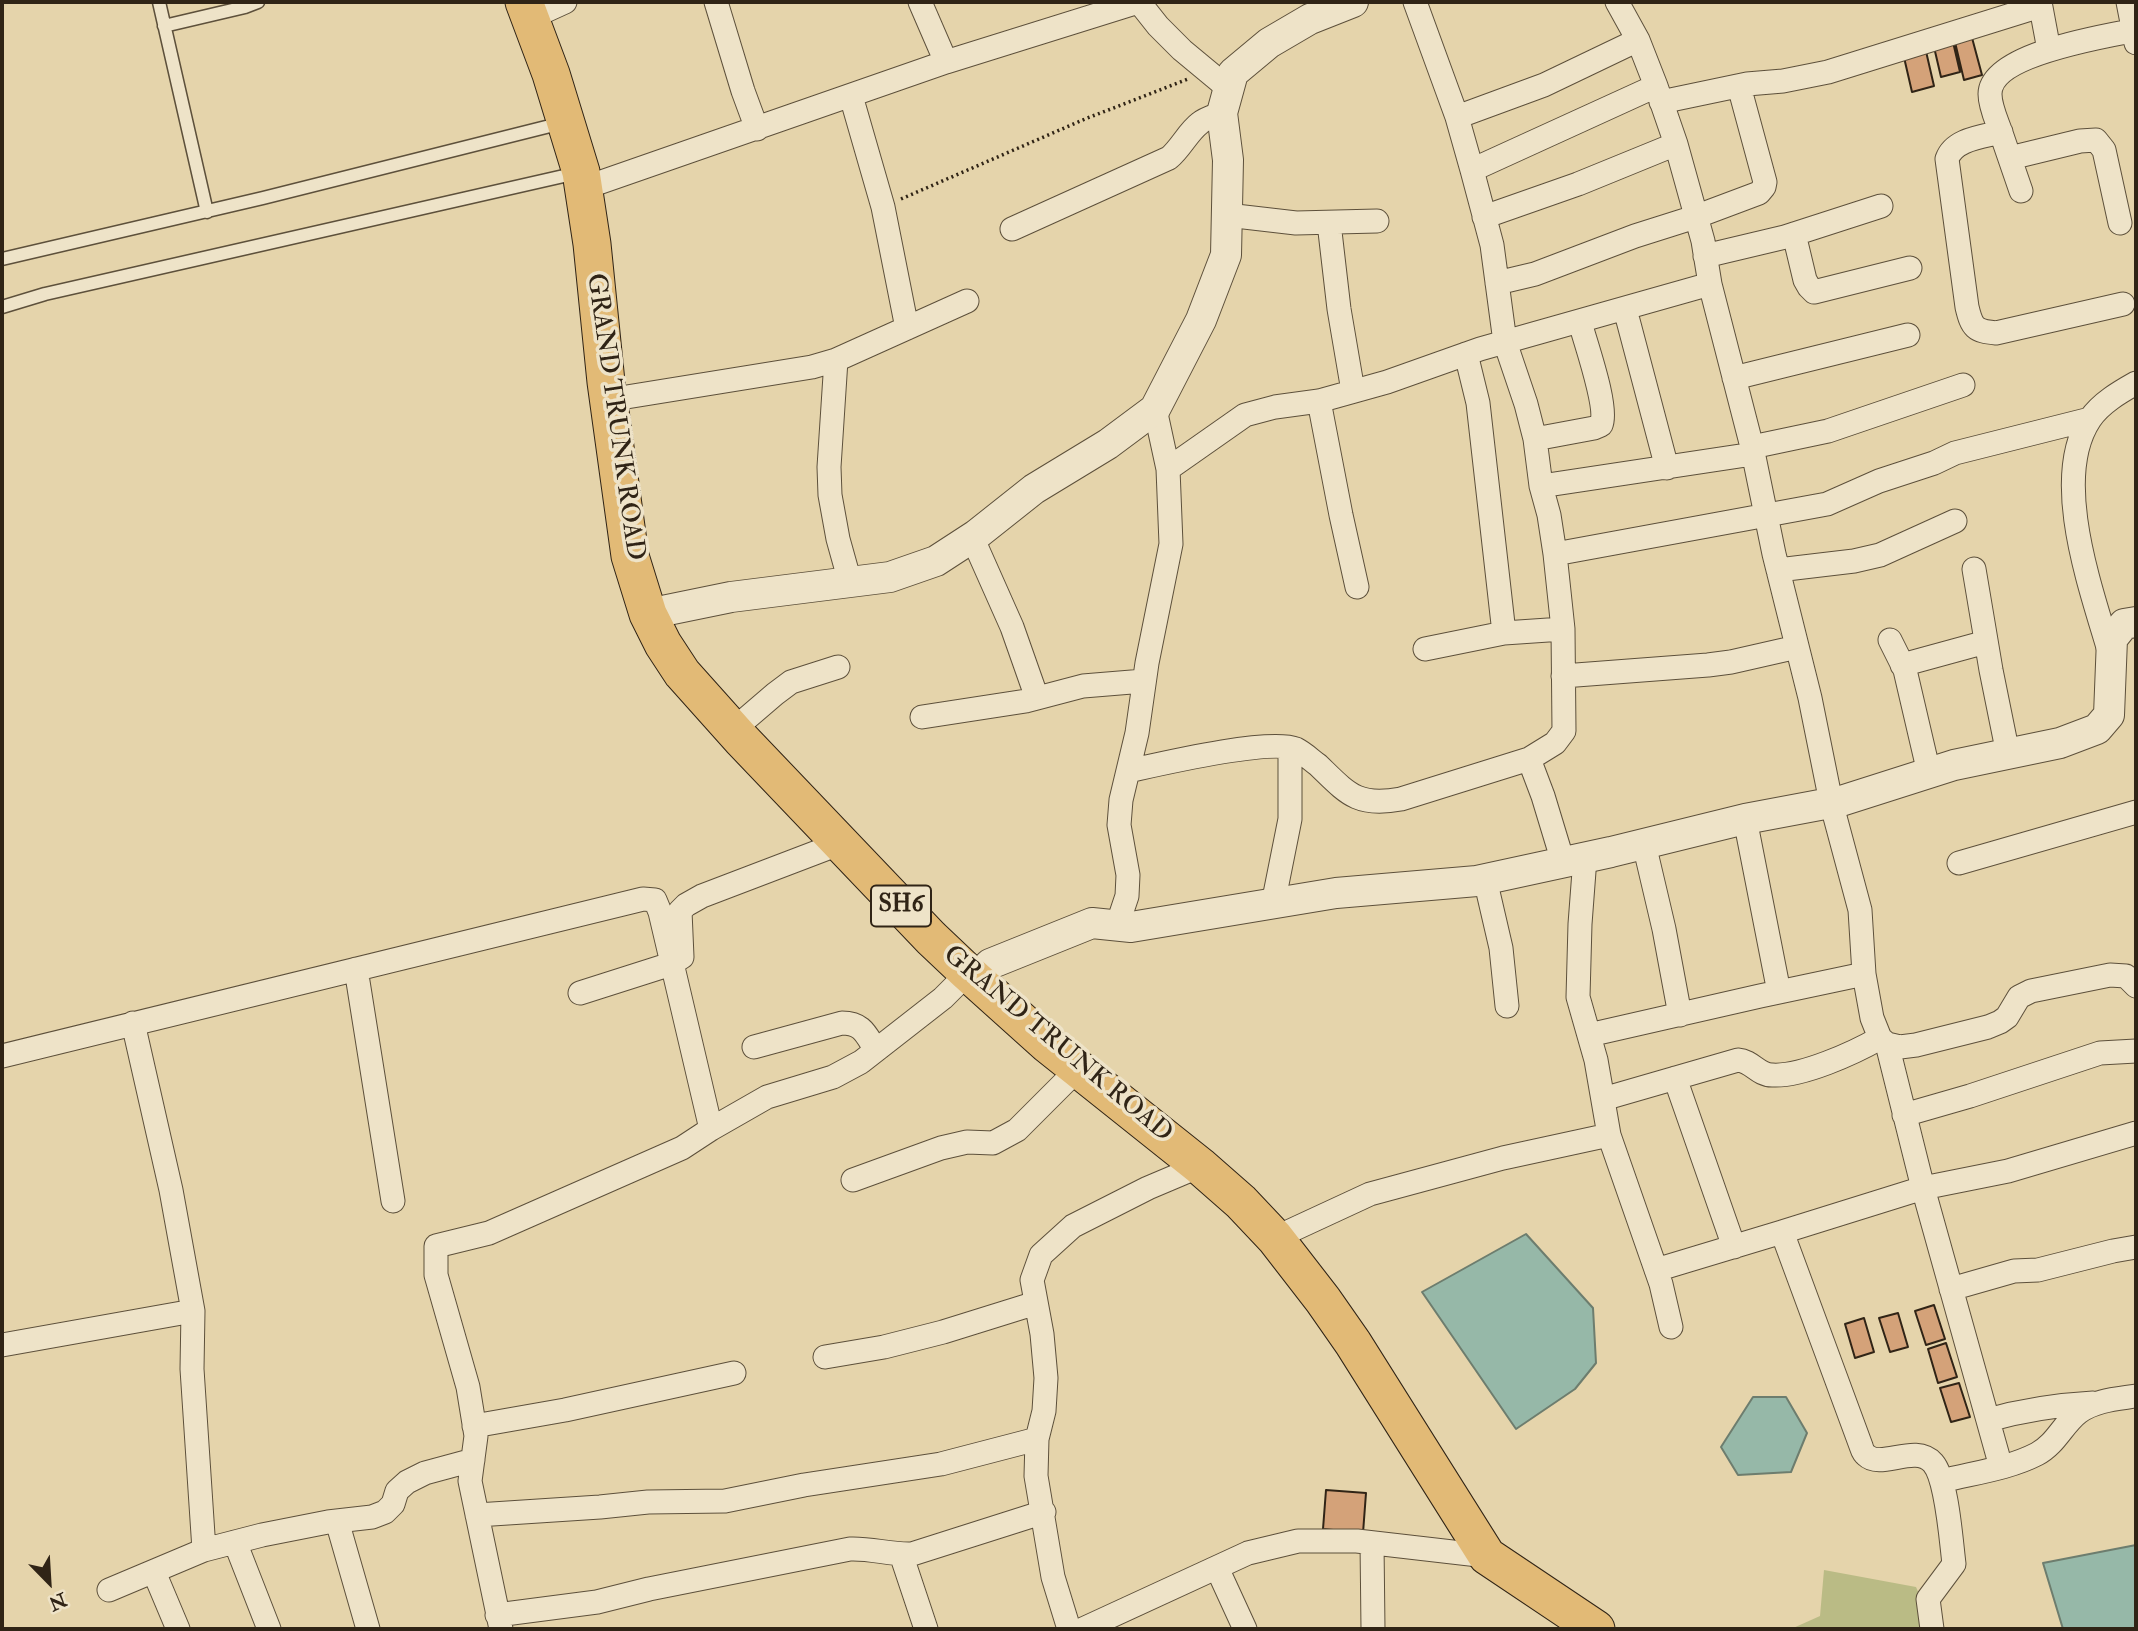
<!DOCTYPE html>
<html>
<head>
<meta charset="utf-8">
<style>
  body { margin:0 }
  #map { position:relative; width:2138px; height:1631px; overflow:hidden; background:#e5d4ab; font-family:"IM FELL Double Pica",serif }
  canvas { display:block }
  .frame { position:absolute; inset:0; border:4px solid #302416; pointer-events:none }
  .north { position:absolute; left:14px; top:1547px; width:70px; height:70px; -webkit-text-stroke:5px #eee3c8; paint-order:stroke; rotate:156deg; font-size:19px; font-weight:700; line-height:28px; text-align:center; color:#302416 }
  .north::after { content:''; display:block; margin:auto; width:24px; height:32px; background:#302416; clip-path:polygon(50% 0,100% 100%,50% 72%,0 100%) }
</style>
</head>
<body>
<div id="map">
<canvas width="2138" height="1631"></canvas>
<div class="frame"></div>
<div class="north">N</div>
</div>
<script>
const ctx = document.querySelector('canvas').getContext('2d');
ctx.lineJoin = 'round';
function fill(path, color) {
  ctx.fillStyle = color;
  ctx.fill(path, 'evenodd');
}
function strokePath(path, color, width, dash) {
  ctx.strokeStyle = color;
  ctx.lineWidth = width;
  ctx.lineCap = dash ? 'butt' : 'round';
  ctx.setLineDash(dash || []);
  ctx.stroke(path);
}
function drawText(font, color, halo, rows, align = 'center') {
  ctx.font = font + ' "IM FELL Double Pica",serif';
  ctx.lineWidth = 7;
  ctx.setLineDash([]);
  ctx.textBaseline = 'middle';
  ctx.strokeStyle = halo;
  ctx.fillStyle = color;
  for (const [text, x, y, turn = 0] of rows) {
    ctx.save();
    ctx.translate(x, y);
    ctx.rotate((+turn || 0) * Math.PI / 180);
    ctx.textAlign = isNaN(turn) ? turn : align;
    if (halo) ctx.strokeText(text, 0, 0);
    ctx.fillText(text, 0, 0);
    ctx.restore();
  }
}
const green = new Path2D(`
  M1824 1570 1916 1587 1930 1619 1931 1629H1791L1820 1616Z`);
const water = new Path2D(`
  M1526 1234 1593 1308 1596 1363 1575 1389 1516 1429 1422 1292Z
  M1753 1397H1786L1807 1433 1791 1472 1738 1475 1721 1447Z
  M2136 1545V1629H2063L2043 1563Z`);
const building = new Path2D(`
  M1971 34 1982 75 1964 80 1954 38Z
  M1953 42 1960 72 1941 77 1934 47Z
  M1925 47 1934 86 1912 92 1903 53Z
  M1934 1305 1945 1339 1926 1345 1915 1311Z
  M1898 1313 1908 1347 1890 1352 1879 1318Z
  M1864 1318 1874 1352 1855 1358 1845 1324Z
  M1946 1343 1957 1377 1938 1383 1928 1349Z
  M1959 1383 1970 1417 1951 1422 1940 1388Z
  M1326 1490 1366 1493 1363 1533 1323 1529Z`);
const path = new Path2D(`
  M901 199 1085 119 1188 79`);
const service = new Path2D(`
  M159 2 207 212
  M164 26 245 7 258 2
  M2 259 263 198 562 123
  M2 307 45 294 577 173`);
const minor = new Path2D(`
  M716 2 743 91 757 129
  M920 2 946 62
  M1139 2 1158 26 1182 50 1229 89
  M1415 2 1457 117 1472 170 1492 245 1505 342 1526 404 1535 439 1541 486 1549 515 1555 554 1563 629 1564 731 1555 743 1529 759
  M1617 2 1638 40 1656 86 1676 144 1703 241 1710 284 1752 447 1774 554 1810 698 1831 802 1860 910 1864 974 1872 1018 1880 1038 1887 1044 1900 1047 1916 1045 1988 1027 2000 1022 2007 1017 2019 997 2031 991 2110 975 2126 976 2136 986
  M2040 2 2049 50
  M2128 2 2136 43
  M530 18 565 2
  M851 96 883 207 907 328
  M1661 102 1747 84 1783 81 1828 72 2040 6
  M1457 117 1544 85 1638 40
  M2001 132C1982 137 1954 139 1947 159L1967 307C1972 328 1975 331 1996 333L2123 304
  M2010 158 2080 141 2096 140 2104 150 2120 223
  M1472 170 1656 86
  M584 188 946 62 1138 2
  M2021 191C2014 171 2007 150 2000 130 1996 119 1990 106 1990 94 1990 54 2106 36 2136 30
  M1227 215 1296 223 1377 221
  M1484 217 1578 184 1676 144
  M1329 223 1339 309 1353 391
  M1012 229 1169 158C1181 148 1188 132 1200 123 1206 118 1215 116 1222 113
  M1794 234 1805 280 1809 287 1814 292 1910 268
  M1705 256 1785 237 1881 206
  M1497 283 1535 274 1635 236 1695 217 1759 193 1764 187 1765 182 1739 86
  M1625 309 1667 468
  M1466 354 1478 403 1504 633
  M836 360 829 467 830 495 838 539 850 582
  M1734 378 1908 335
  M608 400 812 367 836 360 967 301
  M1319 401 1341 515 1357 587
  M1535 439 1594 428 1601 425C1609 408 1585 342 1580 322
  M1752 447 1828 431 1963 385
  M1168 469 1245 415 1275 407 1319 401 1387 382 1480 349 1710 284
  M1541 486 1753 454
  M972 537 1012 627 1037 698
  M1555 554 1827 504 1879 481 1934 463 1955 453 2090 419
  M1974 569 1991 670 2008 754
  M1778 570 1854 561 1880 555 1955 521
  M1890 640 1905 670 1929 773
  M1425 649 1504 633 1563 629
  M2110 654C2092 591 2050 479 2090 419 2101 403 2120 392 2136 383
  M1902 665 1986 642
  M1563 676 1708 665 1731 662 1797 647
  M922 717 1026 701 1083 686 1144 681
  M733 730 775 694 791 682 838 667
  M1128 771C1160 764 1269 738 1296 749 1304 753 1311 760 1318 765 1348 794 1357 807 1401 799L1529 759 1543 796 1563 862
  M1745 819 1779 992
  M1644 844 1664 929 1680 1015
  M1585 858 1580 924 1578 997 1596 1060 1609 1135 1661 1284 1671 1327
  M1959 863 2136 812
  M1485 879 1501 948 1507 1006
  M1273 904 1290 819V748
  M1117 926 1127 896 1128 875 1119 825 1121 800 1137 733 1147 663 1171 544 1168 469 1155 409
  M356 969 393 1201
  M580 993 671 964 682 957 680 911 686 905 702 896 841 843
  M133 1023 171 1190 193 1311
  M1589 1035 1760 996 1864 974
  M1887 1044 1923 1188 2001 1467
  M754 1047 842 1023C863 1023 866 1035 876 1050
  M2 1056 643 899 655 900 660 912 711 1129
  M1675 1078 1734 1247
  M1603 1099 1738 1060C1752 1061 1758 1075 1772 1075 1801 1077 1854 1053 1880 1038
  M1904 1115 1970 1096 2100 1053 2136 1051
  M853 1180 941 1148 967 1142 993 1143 1017 1130 1079 1068
  M1275 1238 1370 1194 1503 1158 1609 1135
  M1656 1270 1782 1232
  M1951 1289 2014 1271 2038 1270 2113 1251 2136 1247
  M2 1345 193 1311 192 1369 204 1550
  M825 1357 884 1347 943 1332 1036 1303
  M1988 1420C2023 1410 2057 1405 2093 1403
  M474 1426 565 1410 734 1373
  M1942 1481C1973 1473 2008 1469 2037 1454 2056 1444 2063 1424 2079 1412 2096 1400 2117 1399 2136 1396
  M477 1515 600 1507 648 1502 725 1501 804 1485 941 1464 1037 1439
  M337 1521 368 1629
  M235 1542 269 1629
  M1372 1543 1373 1629
  M901 1554 926 1629
  M1217 1568 1245 1629
  M154 1572 178 1629
  M109 1590 204 1550 262 1535 328 1522 372 1517 385 1512 393 1504 397 1491 407 1482 425 1473 473 1460
  M497 1615 597 1602 649 1589 850 1549C871 1548 891 1555 912 1554L1044 1512
  M501 1629 470 1481 476 1436 468 1387 436 1275V1246L489 1233 682 1148 711 1129 767 1097 833 1077 861 1062 943 998 968 973
  M1069 1629 1053 1577 1036 1476 1037 1439 1044 1411 1046 1378 1042 1334 1032 1280 1041 1255 1073 1226 1148 1188 1200 1166
  M1083 1629 1248 1553 1298 1541H1357L1487 1556
  M1932 1629 1928 1599 1954 1564C1951 1540 1947 1479 1933 1463 1915 1443 1881 1470 1866 1455 1863 1453 1862 1449 1861 1446L1782 1232 1923 1188 2008 1171 2136 1133`);
const tertiary = new Path2D(`
  M648 614 731 597 890 577 936 561 976 535 1034 489 1108 444 1155 409 1201 320 1226 255 1228 160 1222 113 1233 73 1269 43 1310 19 1353 2
  M975 979 990 964 1092 923 1131 927 1336 893 1477 881 1611 852 1745 819 1841 801 1954 765 2060 743 2097 729 2109 715 2112 639 2124 624 2136 622`);
const primary = new Path2D(`
  M524 2 551 74 581 172 592 244 606 382 630 556 648 614 663 644 682 673 741 739 931 938 968 973 1047 1044 1200 1166 1241 1202 1275 1238 1323 1300 1353 1343 1487 1556 1596 1629`);
const shields = [
  [901,906,60]
];
const shieldNames = [
  ["SH6",901,906]
];
const streetNames = [
  ["GRAND TRUNK ROAD",614,417,82],
  ["GRAND TRUNK ROAD",1057,1045,40]
];
fill(green, '#babb85');
fill(water, '#96b8a8');
strokePath(water, '#6d7d6e', 2);
fill(building, '#d4a279');
strokePath(building, '#302416', 2);
strokePath(service, '#5d503b', 15);
strokePath(minor, '#5d503b', 25);
strokePath(tertiary, '#5d503b', 32);
strokePath(primary, '#302416', 39);
strokePath(path, '#302416', 3.5, [2, 3.5]);
strokePath(service, '#eee3c8', 12);
strokePath(minor, '#eee3c8', 23);
strokePath(tertiary, '#eee3c8', 30);
strokePath(primary, '#e2ba76', 37);
for (const [x, y, w] of shields) {
  const box = new Path2D();
  box.roundRect(x - w / 2, y - 20.5, w, 41, 5);
  ctx.fillStyle = '#eee3c8';
  ctx.fill(box);
  strokePath(box, '#302416', 2);
}
drawText('bold 24px', '#302416', null, shieldNames);
drawText('26px', '#302416', '#eee3c8', streetNames);
</script>
</body>
</html>
